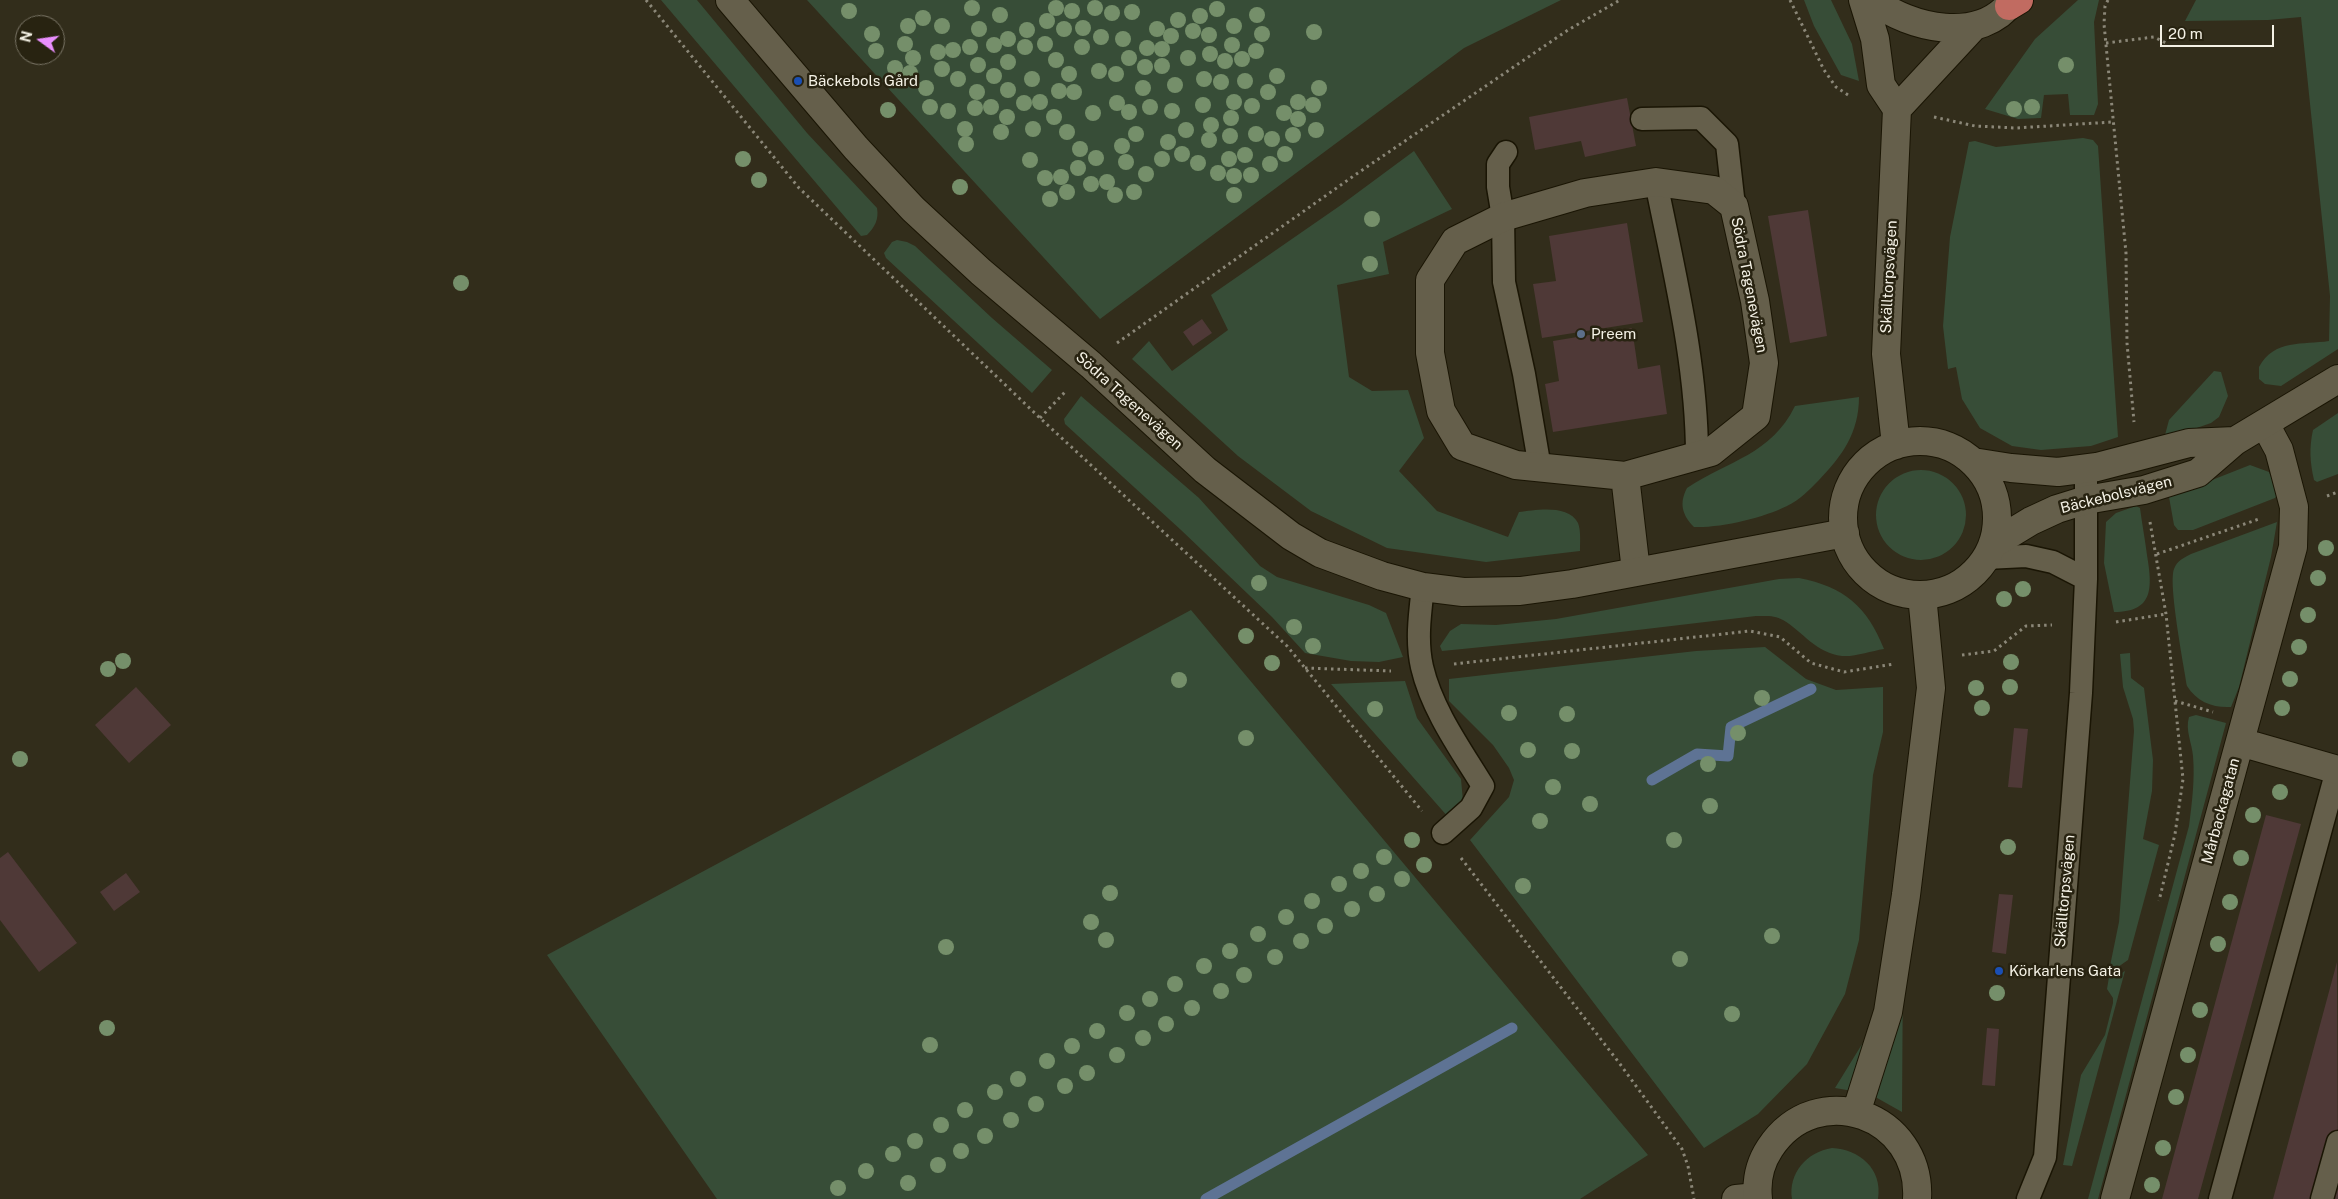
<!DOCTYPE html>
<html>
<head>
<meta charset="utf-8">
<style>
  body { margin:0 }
  #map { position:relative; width:2338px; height:1199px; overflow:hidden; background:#322d1b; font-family:"Public Sans",sans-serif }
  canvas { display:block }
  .north { position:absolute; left:15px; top:15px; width:50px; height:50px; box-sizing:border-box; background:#282311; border:1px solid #7a7566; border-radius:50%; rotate:284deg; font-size:14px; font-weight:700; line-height:20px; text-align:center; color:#f4f1e5 }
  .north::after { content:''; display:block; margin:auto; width:18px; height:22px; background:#e98efe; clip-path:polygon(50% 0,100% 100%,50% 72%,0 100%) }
  .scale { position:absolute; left:2160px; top:25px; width:114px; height:22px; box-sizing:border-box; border:2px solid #f4f1e5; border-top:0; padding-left:6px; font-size:15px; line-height:18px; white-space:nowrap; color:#f4f1e5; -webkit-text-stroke:4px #282311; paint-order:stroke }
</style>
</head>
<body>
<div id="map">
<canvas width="2338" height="1199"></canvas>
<div class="north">N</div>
<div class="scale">20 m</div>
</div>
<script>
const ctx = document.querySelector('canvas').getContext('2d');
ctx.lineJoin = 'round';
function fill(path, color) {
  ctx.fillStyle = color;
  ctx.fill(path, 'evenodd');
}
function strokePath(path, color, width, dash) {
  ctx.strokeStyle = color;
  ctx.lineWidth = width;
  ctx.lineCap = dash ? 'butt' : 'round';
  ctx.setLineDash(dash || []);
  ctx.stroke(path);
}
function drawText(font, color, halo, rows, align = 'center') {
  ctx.font = font + ' "Public Sans",sans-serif';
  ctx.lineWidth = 5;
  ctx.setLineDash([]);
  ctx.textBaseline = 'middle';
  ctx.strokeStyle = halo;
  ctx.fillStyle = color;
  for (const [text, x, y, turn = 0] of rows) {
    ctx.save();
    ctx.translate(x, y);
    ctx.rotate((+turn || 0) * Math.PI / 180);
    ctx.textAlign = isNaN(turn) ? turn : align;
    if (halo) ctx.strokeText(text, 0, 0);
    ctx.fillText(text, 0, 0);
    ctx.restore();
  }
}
const green = new Path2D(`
  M661 0H697L807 133 877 208C879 219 875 227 867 235L861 236Z
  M807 0H1561L1464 48 1100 319Z
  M1804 0H1831L1852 44 1859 81 1841 75 1814 26Z
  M2078 0H2099L2094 22 2098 104 2094 115H2070L2068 94 2044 95 2041 118 2018 119 1985 109 2035 39Z
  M2196 0H2338V349L2281 386 2265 384 2259 379V367C2274 339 2303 345 2329 341L2330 296 2301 17 2268 20 2185 21Z
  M2083 138 2093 140 2098 146 2118 437 2091 446 2041 450 2012 446 1980 428 1962 399 1956 367 1948 369 1943 326 1950 237 1969 142 1975 141 1996 147Z
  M1414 151 1452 209 1383 242 1389 274 1337 285 1349 377 1372 391 1408 390 1424 438 1399 471 1437 511 1508 537 1519 512C1536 510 1568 504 1578 523 1581 530 1580 543 1580 551L1486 562 1387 548 1311 511 1238 456 1132 359 1149 341 1172 371 1228 330 1211 295 1341 205Z
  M897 240 907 242 915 246 992 318 1052 370 1032 393 886 258 884 253 892 242Z
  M2214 371 2221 372 2228 396 2219 417 2211 423 2168 438 2165 435 2169 420Z
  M1081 396 1199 498 1260 566 1277 577 1369 605 1386 613 1403 657 1379 662 1351 661 1305 653 1272 617 1181 530 1065 424 1064 419Z
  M1859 397C1859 433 1842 456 1819 480 1809 490 1800 500 1787 506 1763 518 1721 528 1694 527 1682 515 1679 503 1687 488 1729 460 1771 455 1795 406Z
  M2338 413V474L2317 482 2314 480C2310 462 2309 448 2313 430Z
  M2250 465 2269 472 2278 494 2275 498 2193 530H2178L2174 525 2169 497Z
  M1876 515a45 45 0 1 1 90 0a45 45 0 1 1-90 0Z
  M2136 506 2140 508C2142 524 2145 539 2147 555 2152 586 2155 612 2114 612L2104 563 2106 522 2116 513Z
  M2277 522 2271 557 2239 687 2231 707C2213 708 2197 702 2187 686 2184 666 2168 584 2174 569 2177 561 2183 558 2191 554Z
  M1799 578C1844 587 1867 606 1884 649 1871 651 1855 657 1842 656 1816 653 1803 632 1783 620 1775 615 1765 616 1756 616L1553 640 1442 651 1440 646 1450 631 1461 624 1496 625 1556 619 1779 579Z
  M1191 610 1648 1155 1580 1199H717L547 955Z
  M1765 647 1806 679 1836 690 1883 687V732L1873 775 1859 940 1845 994 1807 1064 1758 1114 1704 1148 1470 840 1509 797 1514 780 1509 768 1493 745 1449 701V679L1696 651Z
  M2130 653 2131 678 2144 688 2153 760 2152 791 2143 839 2159 845 2128 960 2118 967 2110 966 2119 922 2134 731 2133 719 2123 687 2120 654Z
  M1405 681 1417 718 1461 779 1463 801 1449 818 1331 684Z
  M2196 715 2226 723 2098 1199H2088L2189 826C2192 803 2195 779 2193 756 2192 743 2185 730 2189 717Z
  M1903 960 1902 1112 1870 1094 1835 1088 1867 1036Z
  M2125 971 2072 1166 2063 1165 2081 1075 2105 1035 2113 1003V998L2107 989 2109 977H2115Z
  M1832 1148C1859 1149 1883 1169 1878 1199H1792C1788 1173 1807 1152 1832 1148Z`);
const stream = new Path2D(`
  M1652 780 1697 754 1728 756 1731 727 1811 689
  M1206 1199 1512 1028`);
const building = new Path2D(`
  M1627 98 1636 146 1585 157 1581 141 1535 150 1529 117Z
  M1808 210 1827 336 1790 343 1768 216Z
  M1627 223 1643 322 1542 338 1533 284 1556 281 1549 236Z
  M1202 319 1212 333 1193 346 1183 332Z
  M1632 328 1638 369 1660 365 1667 414 1553 432 1545 384 1559 381 1553 341Z
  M136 687 171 725 129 763 95 725Z
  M2014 728 2028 729 2022 788 2008 787Z
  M2266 815 2301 824 2198 1199H2162Z
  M8 852 77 943 39 972 0 920V858Z
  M126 873 140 892 114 911 100 892Z
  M1999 894 2013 895 2006 954 1992 952Z
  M2337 962 2338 1199H2273Z
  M1987 1028 1999 1029 1995 1086 1982 1085Z`);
const path = new Path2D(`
  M646 0 799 188 1040 418 1287 646 1422 811
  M1790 0 1824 70 1836 87 1848 95
  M2108 0 2105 6 2104 24 2126 253 2127 343 2134 422
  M2106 43 2154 37 2166 43
  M1934 117 1975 126 2016 128 2112 122
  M1117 343 1355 175 1568 30 1620 0
  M1040 418 1067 390
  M2327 496 2338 492
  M2150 522 2166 614 2183 779 2175 834 2159 901
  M2157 554 2259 519
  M2116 622 2166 614
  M1962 655 1994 651 2026 626 2052 625
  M1454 664 1750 631 1780 637 1811 663 1844 672 1894 664
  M1305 668 1391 671
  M2175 701 2213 712
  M1461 858 1620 1064 1682 1149 1688 1166 1694 1199`);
const service = new Path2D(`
  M1642 119 1701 118 1727 144 1734 206
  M1506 152 1498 164V187L1503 217 1504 282 1524 374 1540 468
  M1656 182C1674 272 1697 364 1697 456
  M1986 558 2026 556 2053 562 2086 579
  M1423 587C1420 613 1416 641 1422 667 1432 710 1461 750 1483 786L1471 808 1443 833
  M2028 1199 2045 1157 2081 693 2086 579V469
  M2220 1199 2337 770
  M2322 1199 2338 1142`);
const minor = new Path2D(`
  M1656 182 1714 190 1734 206 1755 301 1764 363 1756 416 1711 452 1625 476 1516 465 1462 446 1441 411 1430 353V280L1455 241 1503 217 1585 193Z
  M1625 476 1636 571
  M2240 742 2338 770
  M1736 1199 1757 1197
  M2115 1199 2293 547 2294 507 2279 450 2265 424`);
const tertiary = new Path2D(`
  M730 0 856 148 913 209 981 272 1091 365 1205 470 1291 536 1320 553 1382 576 1423 587 1463 592 1520 591 1572 584 1845 533
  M1863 0 1875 39 1881 85 1897 109 1886 354 1896 445
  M1873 0C1910 29 1981 45 2013 0
  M1897 109 1974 26
  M1843 518a77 77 0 1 1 154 0a77 77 0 1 1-154 0Z
  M1973 462 2011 468 2058 472 2097 467 2189 443 2235 441
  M1993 544 2031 521 2057 509 2086 500 2144 490 2198 473 2235 441 2338 379
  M1856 1113 1888 1012 1906 895 1931 688 1922 595
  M1758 1199C1756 1181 1760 1163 1770 1148 1817 1077 1922 1115 1917 1199`);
const motorway = new Path2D(`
  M2009 6 2019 0`);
const trees = [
  [972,8],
  [1056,8],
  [1095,8],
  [1217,9],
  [849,11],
  [1072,11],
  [1132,12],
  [1112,13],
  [1000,15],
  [1257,15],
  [1200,16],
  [923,18],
  [1178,20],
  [1047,21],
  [908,26],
  [942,26],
  [1234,26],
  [1083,28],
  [979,29],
  [1064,29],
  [1157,29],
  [1027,30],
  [1193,31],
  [1314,32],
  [872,34],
  [1262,34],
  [1209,35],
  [1171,36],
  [1101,37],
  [1008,39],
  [1123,39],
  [905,44],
  [1045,44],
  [994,45],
  [1232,45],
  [970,47],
  [1025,47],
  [1082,47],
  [1147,48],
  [1162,49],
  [953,50],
  [876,51],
  [1256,51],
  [938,52],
  [1210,54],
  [913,58],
  [1129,58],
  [1188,58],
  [1242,59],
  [1056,60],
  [1225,61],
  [1008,62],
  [978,65],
  [2066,65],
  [1162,66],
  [1145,67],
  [895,68],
  [942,69],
  [1099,71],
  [910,73],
  [1069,74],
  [1116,74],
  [994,76],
  [1277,76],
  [958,79],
  [1032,79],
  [1204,79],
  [1245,81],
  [1221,82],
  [1175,85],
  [926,88],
  [1143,88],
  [1319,88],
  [1008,90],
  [1059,91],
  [977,92],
  [1074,92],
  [1268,92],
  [1040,102],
  [1234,102],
  [1298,102],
  [1024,103],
  [1117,103],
  [1203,105],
  [1313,105],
  [1252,106],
  [930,107],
  [991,107],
  [1150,107],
  [2032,107],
  [975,108],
  [2014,109],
  [888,110],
  [948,111],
  [1172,111],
  [1129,112],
  [1093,113],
  [1284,113],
  [1007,117],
  [1054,117],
  [1231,118],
  [1298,119],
  [1211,125],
  [965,129],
  [1033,129],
  [1186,130],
  [1316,130],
  [1001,132],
  [1067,132],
  [1136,134],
  [1256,134],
  [1293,135],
  [1230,136],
  [1272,139],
  [1209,140],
  [1168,142],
  [966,144],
  [1122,146],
  [1080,149],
  [1182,154],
  [1285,154],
  [1245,155],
  [1096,158],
  [743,159],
  [1162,159],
  [1229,159],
  [1030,160],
  [1126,162],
  [1198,163],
  [1270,164],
  [1078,168],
  [1218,173],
  [1146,174],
  [1251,175],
  [1234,176],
  [1061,177],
  [1045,178],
  [759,180],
  [1107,182],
  [1091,184],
  [960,187],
  [1067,192],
  [1134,192],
  [1115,195],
  [1234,195],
  [1050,199],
  [1372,219],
  [1370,264],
  [461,283],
  [2326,548],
  [2318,578],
  [1259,583],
  [2023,589],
  [2004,599],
  [2308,615],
  [1294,627],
  [1246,636],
  [1313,646],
  [2299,647],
  [123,661],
  [2011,662],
  [1272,663],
  [108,669],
  [2290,679],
  [1179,680],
  [2010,687],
  [1976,688],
  [1762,698],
  [1982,708],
  [2282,708],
  [1375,709],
  [1509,713],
  [1567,714],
  [1738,733],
  [1246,738],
  [1528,750],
  [1572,751],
  [20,759],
  [1708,764],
  [1553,787],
  [2280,792],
  [1590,804],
  [1710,806],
  [2253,815],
  [1540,821],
  [1412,840],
  [1674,840],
  [2008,847],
  [1384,857],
  [2241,858],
  [1424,865],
  [1361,871],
  [1402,879],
  [1339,884],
  [1523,886],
  [1110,893],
  [1377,894],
  [1312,901],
  [2230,902],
  [1352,909],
  [1286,917],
  [1091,922],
  [1325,926],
  [1258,934],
  [1772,936],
  [1106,940],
  [1301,941],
  [2218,944],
  [946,947],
  [1230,951],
  [1275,957],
  [1680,959],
  [1204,966],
  [1244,975],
  [1175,984],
  [1221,991],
  [1997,993],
  [1150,999],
  [1192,1008],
  [2200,1010],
  [1127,1013],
  [1732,1014],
  [1166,1024],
  [107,1028],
  [1097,1031],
  [1143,1038],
  [930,1045],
  [1072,1046],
  [1117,1055],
  [2188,1055],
  [1047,1061],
  [1087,1073],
  [1018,1079],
  [1065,1086],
  [995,1092],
  [2176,1097],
  [1036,1104],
  [965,1110],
  [1011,1120],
  [941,1125],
  [985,1136],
  [915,1141],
  [2163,1148],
  [961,1151],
  [893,1154],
  [938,1165],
  [866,1171],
  [908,1183],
  [2152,1185],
  [838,1188]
];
const markers = [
  [798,81,5,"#1a4fb4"],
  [1581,334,5,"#5c6f8a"],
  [1999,971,5,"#1a4fb4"]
];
const poiNames = [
  ["Bäckebols Gård",808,81],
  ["Preem",1591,334],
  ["Körkarlens Gata",2009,971]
];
const streetNames = [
  ["Skälltorpsvägen",1889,277,-87],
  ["Södra Tagenevägen",1749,285,79],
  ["Södra Tagenevägen",1129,401,42],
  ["Bäckebolsvägen",2116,495,-14],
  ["Mårbackagatan",2221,811,-75],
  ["Skälltorpsvägen",2065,891,-85]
];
fill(green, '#374d37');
strokePath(stream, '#5e7394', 11);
fill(building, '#4f3937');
strokePath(service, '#1a1504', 25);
strokePath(minor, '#1a1504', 30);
strokePath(tertiary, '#1a1504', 30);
strokePath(motorway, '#1a1504', 30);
strokePath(path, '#8b8778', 3, [2.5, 4]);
strokePath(service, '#655f4b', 22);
strokePath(minor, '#655f4b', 28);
strokePath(tertiary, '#655f4b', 28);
strokePath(motorway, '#c16b61', 28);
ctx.fillStyle = '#758f6a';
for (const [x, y] of trees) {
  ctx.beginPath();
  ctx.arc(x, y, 8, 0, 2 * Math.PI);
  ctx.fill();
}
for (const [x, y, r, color] of markers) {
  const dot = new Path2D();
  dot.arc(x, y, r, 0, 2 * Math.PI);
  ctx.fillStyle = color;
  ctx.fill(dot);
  strokePath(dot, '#282311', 2);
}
drawText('15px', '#f4f1e5', '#282311', poiNames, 'left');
drawText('15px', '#f4f1e5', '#282311', streetNames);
</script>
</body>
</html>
